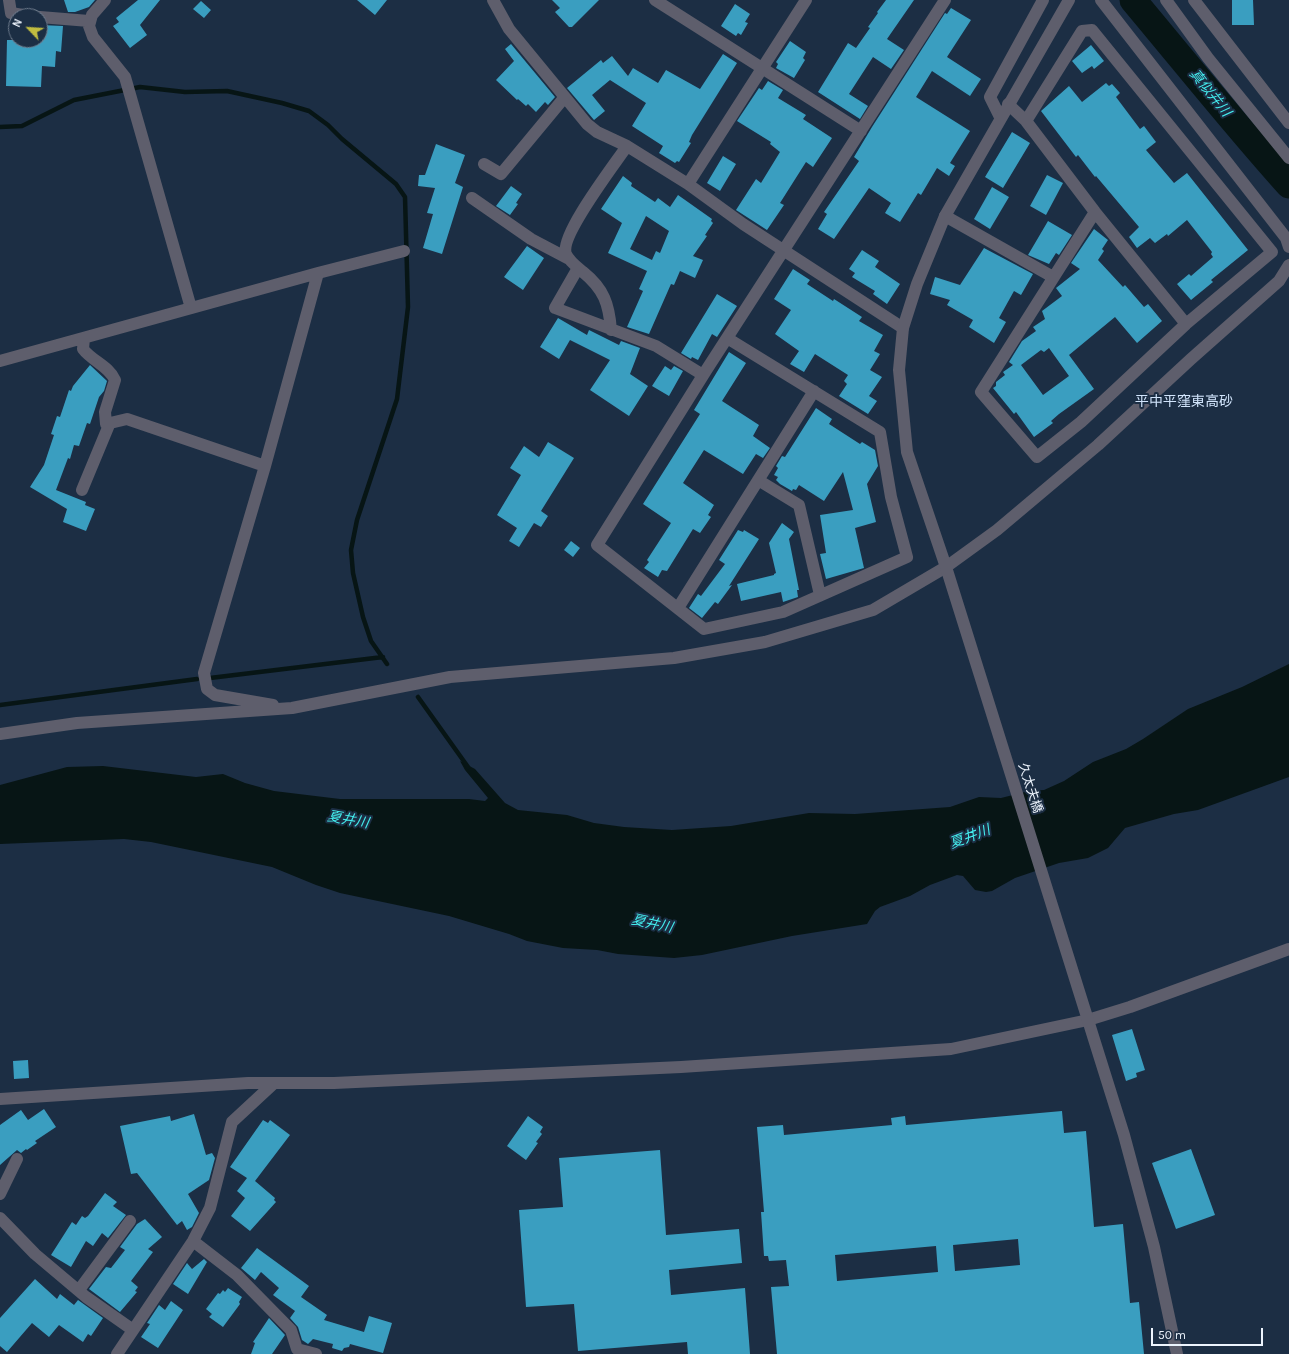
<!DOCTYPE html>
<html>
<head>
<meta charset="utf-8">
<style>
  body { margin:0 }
  #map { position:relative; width:1289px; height:1354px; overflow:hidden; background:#1c2e44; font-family:Karla,sans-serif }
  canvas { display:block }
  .north { position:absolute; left:8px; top:8px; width:40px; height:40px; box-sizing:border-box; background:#1c2e44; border:1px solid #707d8e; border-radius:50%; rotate:295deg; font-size:11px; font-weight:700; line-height:16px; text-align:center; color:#edf4fd }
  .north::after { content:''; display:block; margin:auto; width:14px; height:18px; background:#c1bd40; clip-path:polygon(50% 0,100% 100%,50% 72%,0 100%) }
  .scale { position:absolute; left:1151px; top:1328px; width:112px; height:18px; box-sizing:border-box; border:2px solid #edf4fd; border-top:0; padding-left:5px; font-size:12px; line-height:14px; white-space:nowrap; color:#edf4fd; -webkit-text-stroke:3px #1c2e44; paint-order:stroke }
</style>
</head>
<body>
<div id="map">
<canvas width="1289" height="1354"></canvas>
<div class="north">N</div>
<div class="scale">50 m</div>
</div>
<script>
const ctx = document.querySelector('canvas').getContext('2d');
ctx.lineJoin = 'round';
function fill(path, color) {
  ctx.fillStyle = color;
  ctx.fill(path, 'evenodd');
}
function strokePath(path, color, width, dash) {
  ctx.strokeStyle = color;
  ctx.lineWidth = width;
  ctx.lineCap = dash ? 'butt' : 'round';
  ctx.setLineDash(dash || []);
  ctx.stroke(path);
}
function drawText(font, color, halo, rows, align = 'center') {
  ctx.font = font + ' Karla,"Noto Sans JP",sans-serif';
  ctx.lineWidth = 4;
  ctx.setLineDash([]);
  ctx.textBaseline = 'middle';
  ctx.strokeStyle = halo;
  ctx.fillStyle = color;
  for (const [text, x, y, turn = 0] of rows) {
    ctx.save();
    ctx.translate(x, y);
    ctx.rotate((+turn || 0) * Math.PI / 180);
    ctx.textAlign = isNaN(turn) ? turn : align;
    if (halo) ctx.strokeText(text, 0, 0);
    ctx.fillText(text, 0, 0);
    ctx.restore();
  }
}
const water = new Path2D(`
  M1289 664V777L1198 810 1174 814 1125 828 1108 848 1088 858 1059 863 1015 878 992 891 986 892 975 890 963 876 957 875 930 885 910 896 880 907 875 911 867 924 792 936 702 955 674 958 618 954 597 950 563 948 527 941 509 934 449 916 340 893 316 885 272 867 151 842 124 839 0 844V785L67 767 103 766 196 777 223 774 245 783 274 791 340 799H469L485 801 488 798 465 770 460 761 475 769 505 803 518 810 567 815 594 823 624 827 672 830 731 826 809 813 855 814 950 807 979 797 1001 798 1029 791 1044 790 1064 781 1093 762 1126 749 1143 739 1188 709 1242 687Z`);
const stream = new Path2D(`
  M0 127 22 126 74 100 140 87 185 92 227 91 282 103 309 111 328 125 342 139 396 184 405 197 408 307 397 399 357 520 351 550 353 573 363 617 371 641 387 664
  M210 678 383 657
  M418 697 468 767
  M0 705 197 679`);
const river = new Path2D(`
  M1133 0C1185 62 1235 125 1289 185`);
const building = new Path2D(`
  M64 0H95L89 7 75 12H68Z
  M138 0H160L140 25 147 35 130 48 113 26 119 22 116 18Z
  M357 0H387L375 15Z
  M552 0H599L572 27H569L555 12 560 8Z
  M886 0H914L887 39 904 50 891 69 873 57 849 94 868 106 860 119 818 92 848 43 856 48 870 28 868 27 878 13 877 12Z
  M1232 0H1253L1254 25H1232Z
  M201 1 211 10 204 18 193 9Z
  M735 4 750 14 745 22 748 23 741 35 738 33 736 36 721 26Z
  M951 8 971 20 947 57 981 79 970 96 932 71 916 97 970 131 950 163 955 166 949 176 937 168 921 195 918 193 900 222 885 213 891 203 869 188 834 239 818 229 827 214 824 212 859 161 854 157 872 127 945 13 947 14Z
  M40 25 63 26 61 52 56 51 55 67 42 66 41 87 6 86 7 40H40Z
  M790 41 806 52 803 58 805 60 794 78 776 68 778 64 776 62Z
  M511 44 555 97 548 105 545 102 536 112 528 104 526 106 518 99 517 100 496 80 514 61 505 49Z
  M1091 45 1104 61 1094 69 1092 66 1082 73 1072 61Z
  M723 54 737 63 692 135 689 142 691 143 679 162 677 161 675 163 659 153 663 146 632 126 646 103 610 80 592 95 605 111 594 120 567 88 601 60 603 63 612 56 628 76 633 68 658 83 666 70 700 89Z
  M768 81 783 90 778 98 806 115 803 119 832 138 813 167 806 162 780 203 784 205 767 230 736 210 756 179 761 183 780 152 770 144 771 142 737 121 759 88 762 90Z
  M1106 83 1109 86 1112 84 1120 93 1116 97 1140 129 1144 126 1156 142 1146 150 1174 183 1187 173 1248 250 1211 280 1213 282 1191 300 1177 284 1189 274 1191 276 1213 257 1211 254 1212 252 1187 220 1168 236 1167 234 1155 243 1150 238 1137 248 1129 237 1139 227 1096 176 1095 177 1078 155 1076 157 1041 111 1069 86 1082 102Z
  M1012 132 1030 143 1003 188 985 177Z
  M436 144 465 155 455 183 463 187 442 254 423 248 433 214 427 213 435 188 418 186 419 175H425Z
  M723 156 736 164 720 191 707 183Z
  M1047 175 1063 183 1046 215 1030 206Z
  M623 176 632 183 631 186 655 202 658 198 670 207 678 195 712 219 711 221 713 223 705 235 707 236 693 256 703 260 695 278 680 271 674 285 671 284 649 334 627 327 643 291 639 289 647 271 608 253 622 223 601 209ZM646 216 669 231 660 253 656 251 652 260 630 249Z
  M511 186 522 194 516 203 518 204 510 215 496 206Z
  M992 187 1009 197 990 229 974 219Z
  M1048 221 1072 235 1059 255 1056 253 1049 264 1028 255Z
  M1094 229 1108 240 1102 249 1104 251 1098 260 1123 287 1125 285 1144 307 1148 304 1162 321 1137 343 1115 317 1069 355 1094 389 1059 414 1051 421 1053 423 1034 437 1016 412 1014 414 993 388 996 386V382L1005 375 1003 372 1013 365 1009 362 1022 341 1036 331 1033 327 1045 319 1042 311 1062 296 1056 288 1080 269 1071 263ZM1049 348 1069 376 1043 395 1021 365 1041 350 1044 352Z
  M527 246 544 258 523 290 504 277Z
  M984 248 1033 274 1021 295 1014 291 999 318 1006 322 994 343 969 327 973 320 947 305 950 300 930 294 935 277 960 285Z
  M862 250 879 261 875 267 900 284 887 304 873 294 875 291 852 277 855 273 849 269Z
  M793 269 810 280 807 284 833 301 834 299 862 317 859 321 883 335 874 351 880 354 870 370 882 377 869 396 877 401 868 414 839 396 847 384 844 381 848 375 815 354 804 372 790 364 799 351 775 334 791 310 774 299Z
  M717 294 737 306 717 337 712 334 698 360 692 357 691 359 681 353Z
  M558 318 587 335 589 330 619 345 621 341 640 348 630 374 648 386 629 416 590 390 610 360 570 340 559 359 540 347Z
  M729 352 746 363 722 401 759 425 753 436 770 448 763 458 756 454 743 474 704 450 683 483 714 505 708 515 711 517 700 533 693 529 667 571 662 570 658 577 644 568 649 562 647 560 671 523 643 504 700 414 694 410Z
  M90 365 107 381 104 391 99 397 90 424 87 423 79 446 74 445 70 459 68 458 56 490 86 502 85 505 95 509 86 531 63 522 67 509 30 487 44 465 54 435 51 434 57 416 60 417 69 390 71 391 73 386Z
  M665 366 671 370 674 366 683 371 669 396 652 386Z
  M816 408 832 419 829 424 860 444 862 442 875 450 878 466 867 484 876 522 855 528 864 568 826 579 820 554 826 553 820 515 853 510 843 472 824 501 799 485 796 490 793 489 792 491 780 484 776 480 778 477 774 475 778 468 776 466 782 456 785 457Z
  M548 442 574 458 541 511 548 516 541 527 534 523 519 547 509 541 517 528 497 515 521 475 510 468 524 446 539 457Z
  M782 523 794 532 789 539 799 590H797L798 597 783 602 781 592 741 601 737 584 774 575V574L776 573 769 543Z
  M738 530 743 532 744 530 759 539 729 586 732 585 718 604 715 602 702 618 689 608 698 594 701 596 725 564 719 560Z
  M571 541 580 548 573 557 564 550Z
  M1132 1029 1145 1070 1136 1073 1137 1077 1126 1081 1112 1035Z
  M28 1060 29 1078 14 1079 13 1061Z
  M44 1109 56 1127 35 1141 37 1143 27 1150 26 1149 21 1153 17 1150 0 1165V1125L21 1110 28 1120Z
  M1062 1111 1064 1133 1086 1131 1094 1227 1123 1224 1130 1303 1139 1302 1144 1354H777L771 1287 789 1286 786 1260 769 1261 768 1256H764L761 1212H764L757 1127 783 1125 784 1135 892 1125 891 1118 905 1116 906 1125ZM1018 1239 1020 1265 955 1271 953 1245ZM936 1246 938 1272 837 1281 835 1255Z
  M194 1114 206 1155 212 1153 215 1158 209 1180 188 1194 199 1213 192 1227 187 1230 182 1221 177 1225 137 1173 131 1174 120 1126 170 1116 171 1121Z
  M528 1116 543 1127 540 1132 542 1134 536 1142 538 1143 526 1160 507 1146Z
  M263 1120 268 1123 270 1120 290 1135 255 1181 275 1198 274 1200 276 1202 250 1231 231 1216 245 1198 237 1191 247 1178 230 1167Z
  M1191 1149 1215 1215 1176 1229 1152 1163Z
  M660 1150 666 1235 739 1229 742 1263 669 1270 671 1295 745 1288 750 1354H688L687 1342 578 1351 574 1304 526 1307 519 1210 563 1207 559 1158Z
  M105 1193 117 1202 113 1206 126 1215 108 1238 102 1233 93 1246 86 1241 71 1267 51 1255 72 1222 76 1225 82 1216 85 1218 88 1216Z
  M145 1219 162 1237 148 1249 153 1252 131 1281 138 1287 135 1291 137 1292 120 1312 89 1289 106 1267 111 1268 125 1250 120 1247 137 1224Z
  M257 1248 309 1286 301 1297 327 1315 324 1320 364 1332 369 1316 392 1323 383 1353 350 1344 349 1347 344 1348 342 1351 332 1348 333 1344 313 1339 308 1344 302 1340 298 1327 290 1318 295 1311 273 1295 279 1288 261 1272 255 1280 241 1268Z
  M204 1259 207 1262 188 1294 173 1284 187 1263 192 1269Z
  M35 1279 57 1299 60 1294 74 1305 78 1300 103 1318 91 1336 88 1334 83 1342 59 1325 49 1337 32 1323 7 1352 0 1346V1318Z
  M228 1288 242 1297 239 1302 240 1304 223 1327 209 1317 212 1314 206 1309 218 1293 220 1294 223 1290 225 1292Z
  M171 1301 183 1310 158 1348 141 1337 150 1324 147 1323 159 1305 165 1310Z
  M269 1318 285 1335 272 1354H251L255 1343 253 1342Z`);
const minor = new Path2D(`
  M9 0 11 13 29 16
  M105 0 92 15 89 26 93 37 125 77 191 308
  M493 0 509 29 587 124 597 132 627 146 688 184 743 224 903 328
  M655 0 861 131
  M1101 0 1286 238 1289 247
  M1166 0 1208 58 1289 158
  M1194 0 1289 123
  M40 17 89 21
  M1008 104 1026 121 1095 212 1186 324
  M1000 117 990 97 1043 0
  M1026 121 1082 31 1092 30 1272 252 1186 324 1081 422 1037 457 981 392 1095 212
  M484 164 501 174 564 98
  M688 184 806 0
  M472 198 531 239 569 259
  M945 216 1053 277
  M578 268 555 308 656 346 703 375
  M611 330C609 304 604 289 583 272 577 267 569 261 566 254 559 236 615 164 627 146
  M84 338 83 349C92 361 109 366 115 380L105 412 106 424 127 419 265 466
  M727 338 880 432 891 497 907 557 783 612 704 629 597 545 707 369 945 0
  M0 361 318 273 404 251
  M758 480 799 505 820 595
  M82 490 109 425
  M678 608 814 391
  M273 705 215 695 207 689 204 673 265 466 318 273
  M0 734 77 723 292 708 450 677 674 658 765 642 873 610 946 567 997 530 1098 445 1191 359 1279 281 1289 265
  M0 1099 248 1083H334L681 1067 951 1049 1088 1020 1130 1007 1289 949
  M0 1194 17 1159
  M0 1218 35 1254 86 1297 133 1330
  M193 1241 237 1275 291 1330 297 1349 316 1354
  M79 1290 130 1221
  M117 1354 193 1241 210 1208 232 1122 273 1084`);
const tertiary = new Path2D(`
  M1069 0 945 216 917 284 903 328 899 370 907 452 946 567 1124 1135 1154 1247 1177 1354`);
const streetNames = [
  ["久太夫橋",1030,788,72]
];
const waterNames = [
  ["真似井川",1210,93,51],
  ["夏井川",348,820,10],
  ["夏井川",970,837,-21],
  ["夏井川",652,924,12]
];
const neighbourhoodNames = [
  ["平中平窪東高砂",1184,402]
];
fill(water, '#071515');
strokePath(stream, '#071515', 4.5);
strokePath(river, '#071515', 27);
fill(building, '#3a9ec0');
strokePath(minor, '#5e5e6c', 12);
strokePath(tertiary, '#5e5e6c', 12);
drawText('13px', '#edf4fd', '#1c2e44', streetNames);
drawText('italic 14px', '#44edee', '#1c2e44', waterNames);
drawText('14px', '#d1e4fb', '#1c2e44', neighbourhoodNames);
</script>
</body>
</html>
